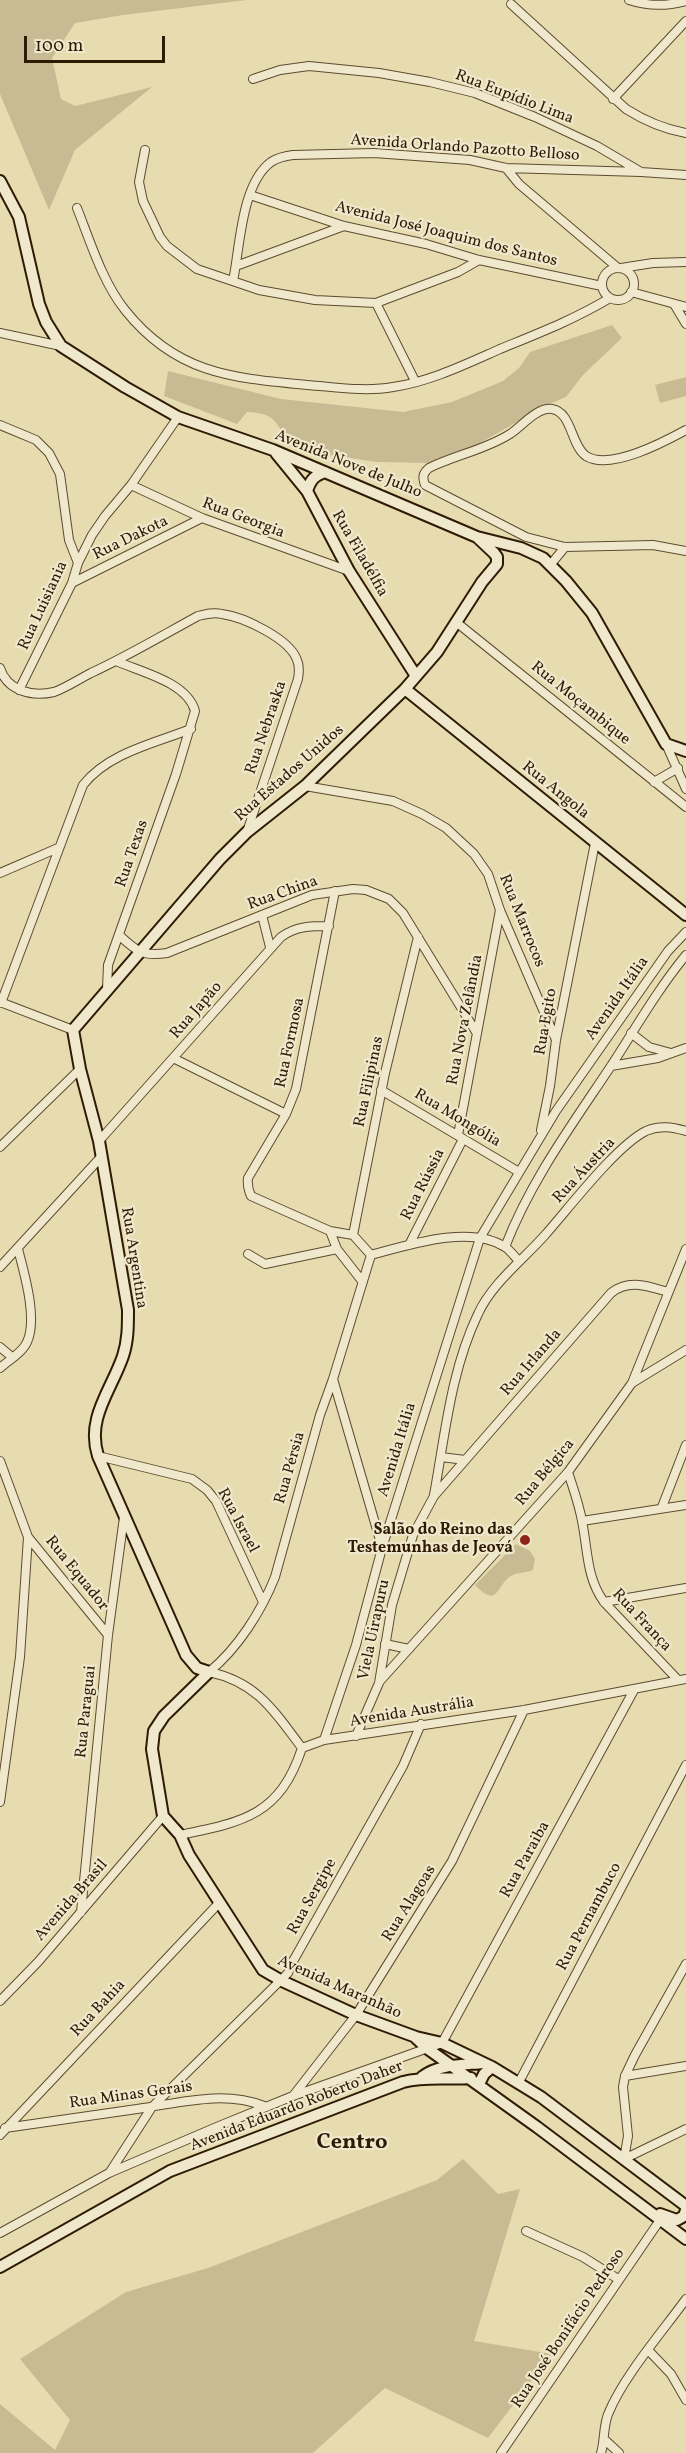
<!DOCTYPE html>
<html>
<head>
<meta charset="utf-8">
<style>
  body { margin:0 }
  #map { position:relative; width:686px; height:2453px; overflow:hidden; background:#e7dcb0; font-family:Vollkorn,serif }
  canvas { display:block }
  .scale { position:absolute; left:24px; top:36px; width:141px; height:27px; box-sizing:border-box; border:3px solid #2f1b04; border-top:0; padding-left:8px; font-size:18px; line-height:21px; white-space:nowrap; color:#2f1b04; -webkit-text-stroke:4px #efe8cc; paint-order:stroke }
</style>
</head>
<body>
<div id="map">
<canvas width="686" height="2453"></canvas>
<div class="scale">100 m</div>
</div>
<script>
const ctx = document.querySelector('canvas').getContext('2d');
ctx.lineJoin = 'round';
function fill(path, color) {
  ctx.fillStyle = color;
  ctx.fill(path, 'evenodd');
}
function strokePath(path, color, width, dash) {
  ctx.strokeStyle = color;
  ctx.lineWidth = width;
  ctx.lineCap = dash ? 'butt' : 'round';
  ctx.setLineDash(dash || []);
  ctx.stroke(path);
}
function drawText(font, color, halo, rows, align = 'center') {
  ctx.font = font + ' Vollkorn,serif';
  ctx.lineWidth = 4.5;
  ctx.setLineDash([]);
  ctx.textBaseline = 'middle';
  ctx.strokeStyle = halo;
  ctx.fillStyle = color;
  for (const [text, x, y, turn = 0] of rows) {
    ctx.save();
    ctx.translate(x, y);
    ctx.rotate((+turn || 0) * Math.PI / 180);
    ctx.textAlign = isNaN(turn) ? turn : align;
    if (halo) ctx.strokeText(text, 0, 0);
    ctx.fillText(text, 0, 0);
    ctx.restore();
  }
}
const green = new Path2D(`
  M0 0H247L123 15 75 23 52 58 61 99 75 106 152 87 75 150 49 210 0 94Z
  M612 325 622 338 583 375 566 397 545 406 473 447 430 463 377 462 316 453 289 444C276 422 275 413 247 412L237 424 164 396 168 371 281 399 403 412 452 402 503 381 519 368 530 352Z
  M686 377V396L660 403 655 385Z
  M516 1544 530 1551 535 1559 533 1570C527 1573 519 1572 513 1575 496 1582 500 1611 475 1585Z
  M463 2159 498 2194 520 2189 474 2341 552 2354 488 2438 385 2388 313 2453H0V2404L55 2450 70 2420 20 2359 126 2292 208 2268 437 2180Z`);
const minor = new Path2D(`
  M629 0C647 6 668 6 686 1
  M511 4 626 109C645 121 663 129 686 133
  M253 79 280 70 309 66 379 73 430 82 475 93 535 117 597 146 641 172 686 175
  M613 99 686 21
  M145 150 139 182 143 201 160 237 167 246 197 269 259 290 315 300 376 303 458 272 479 260
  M506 168 519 184 618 268
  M250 195 344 226 426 244 479 260 602 286
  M77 208C90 241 103 283 125 310 176 374 232 378 307 385 335 387 365 392 393 387 429 382 466 364 500 349 539 333 573 320 610 298
  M236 266 344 226
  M621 268 653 263 686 262
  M602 284a16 16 0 1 1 32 0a16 16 0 1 1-32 0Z
  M233 281C240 248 241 184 271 162 277 158 285 156 293 155L374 153 470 160 506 168 641 172
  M631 292 686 307
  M376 303 415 381
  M674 304 686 324
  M0 333 61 346
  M0 425 36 440 49 453 60 474 69 540 78 563
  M686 430C664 442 610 471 586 456 571 446 572 412 552 409 537 407 521 427 510 434 485 450 455 455 429 468 423 473 422 477 425 485L526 537 565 547 653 545 686 551
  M131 485 202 518 349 571
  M551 564 565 547
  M72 583 202 518
  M456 622 686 807
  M0 668C7 691 32 697 54 692 66 688 79 679 91 673 128 656 163 635 198 616 206 614 214 612 222 614 244 617 290 639 297 660 300 666 299 673 298 679L247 832
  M19 690 72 583 78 563 92 535 105 516 131 485 178 417
  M666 744 686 789
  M654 782 678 768
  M305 786 393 801 422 814 446 828 474 854 488 874 500 910 556 1040
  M0 873 58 848
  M335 891 296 1089 286 1114 248 1178C247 1185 248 1189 251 1196L330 1231 353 1235 371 1255C408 1245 471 1224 505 1247 510 1250 514 1256 518 1260
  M262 915 270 947
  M119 935C136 951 143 957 167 953L312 895 353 889 366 890 389 899 403 913 476 1032
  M107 989 108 965 176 774 195 711C187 682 141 672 116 661
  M0 1002 73 1030
  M1 1003 83 785C108 753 155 743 191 729
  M631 1033 649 1047 671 1053
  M173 1058 286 1114
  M611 1066 658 1058 686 1048
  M381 1090 519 1172
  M541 1130 550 1086 556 1040 595 843
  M458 1135 500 910
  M99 1141 281 937C296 926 311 926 329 926
  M0 1147 80 1069
  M330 1231 337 1249 362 1281
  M353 1235 385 1073 418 937
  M409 1245 463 1139
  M505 1247C530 1182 571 1126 609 1069 634 1031 657 990 686 955
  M248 1254 265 1264 337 1249
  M0 1267 101 1157
  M0 1347 12 1357
  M0 1368C9 1360 23 1352 27 1342 38 1319 24 1272 18 1249
  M333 1379 382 1547
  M632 1383 686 1350
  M98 1456 192 1479 207 1490 216 1501 263 1602
  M441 1457 465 1460
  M0 1461 28 1537 108 1635
  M568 1472C573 1488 579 1504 582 1521 588 1550 586 1577 604 1602L678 1680
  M434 1495C445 1435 451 1370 478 1314 492 1283 523 1260 545 1235 569 1208 616 1146 646 1131 660 1125 672 1127 686 1131
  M662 1507 686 1445
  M582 1521 686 1505
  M604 1602 686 1588
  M385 1644 409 1649
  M209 1672C238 1648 261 1612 275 1577L320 1415 333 1379 371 1255
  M209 1672C257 1682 274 1711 302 1748
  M380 1681 568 1472 632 1383 686 1249
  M356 1736 379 1683 392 1605 413 1535 434 1496 611 1293C629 1279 647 1286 668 1292
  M324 1740 356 1645 382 1548 480 1238 556 1111 668 951 686 932
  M302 1748 324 1740 524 1710 686 1679
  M0 1802 20 1657 28 1537
  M180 1835C244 1822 280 1815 302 1748
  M81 1912 108 1635 124 1517
  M0 2001 38 1962 163 1816
  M625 2076 686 2066
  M519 2082 686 1765
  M293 2096 356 2015 452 1861 524 1710
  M5 2128C49 2122 93 2115 137 2109 180 2103 223 2090 264 2106
  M0 2135 219 1903
  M624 2159 628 2136 623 2087 625 2076 635 2055 686 1964
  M624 2159 686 2129
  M110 2172 152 2107 288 1973 292 1963 403 1766 421 1724
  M526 2231 583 2257 618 2279
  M0 2233 109 2173 219 2126 293 2096 442 2043 634 1690
  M649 2351 671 2374 686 2400
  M605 2440 619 2453
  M501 2453 660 2220
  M601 2453C605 2440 603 2424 609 2412 624 2376 662 2332 686 2299`);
const secondary = new Path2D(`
  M0 181 19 217 39 304 46 322 61 346 125 387 178 417 273 450 477 537 521 548 543 558 566 581 592 613 666 744 686 751
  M276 453 307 491 349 571 416 676
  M307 491C311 479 314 476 325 472
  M477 537 494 553 497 557V564L482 582 437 652 405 689 305 786 247 832 220 859 73 1030 80 1069 99 1141 128 1310C128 1326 128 1341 123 1356 111 1391 86 1418 98 1456L186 1655 197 1668 209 1672 164 1716 154 1731 152 1749 163 1816 180 1835 189 1855 263 1970 282 1981 356 2015 416 2037 442 2043 492 2067 541 2097 686 2206
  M405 689 686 915
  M416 2038 428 2049 537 2127 686 2239
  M422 2077C439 2064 462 2065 483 2063
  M479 2084 484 2074 492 2067
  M660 2214 677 2220 684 2216 686 2210
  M0 2267 170 2171 403 2082C427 2076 446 2080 471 2078`);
const markers = [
  [525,1540,6,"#8f2418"]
];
const streetNames = [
  ["Rua Eupídio Lima",514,98,21],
  ["Avenida Orlando Pazotto Belloso",465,149,4],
  ["Avenida José Joaquim dos Santos",446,235,14],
  ["Avenida Nove de Julho",348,465,22],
  ["Rua Georgia",243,519,21],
  ["Rua Dakota",131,539,-26],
  ["Rua Filadélfia",359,554,60],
  ["Rua Luisiania",44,606,-65],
  ["Rua Moçambique",580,704,39],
  ["Rua Nebraska",267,728,-71],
  ["Rua Estados Unidos",290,774,-41],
  ["Rua Angola",555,791,39],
  ["Rua Texas",133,854,-71],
  ["Rua China",283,894,-20],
  ["Rua Marrocos",521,921,68],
  ["Avenida Itália",618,999,-55],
  ["Rua Japão",197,1011,-49],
  ["Rua Nova Zelândia",466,1020,-79],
  ["Rua Egito",547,1022,-80],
  ["Rua Formosa",291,1043,-78],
  ["Rua Filipinas",370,1082,-78],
  ["Rua Mongólia",457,1119,31],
  ["Rua Áustria",585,1171,-47],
  ["Rua Rússia",424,1185,-63],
  ["Rua Argentina",133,1258,81],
  ["Rua Irlanda",532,1363,-49],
  ["Avenida Itália",398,1450,-73],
  ["Rua Pérsia",291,1468,-74],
  ["Rua Bélgica",546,1473,-50],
  ["Rua Israel",237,1521,62],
  ["Rua Equador",76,1574,51],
  ["Rua França",641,1621,47],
  ["Viela Uirapuru",375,1630,-78],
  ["Rua Paraguai",87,1712,-84],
  ["Avenida Austrália",412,1713,-9],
  ["Rua Paraiba",526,1860,-61],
  ["Rua Sergipe",313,1897,-61],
  ["Avenida Brasil",72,1901,-49],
  ["Rua Alagoas",410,1904,-58],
  ["Rua Pernambuco",590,1917,-62],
  ["Avenida Maranhão",339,1988,24],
  ["Rua Bahia",99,2009,-47],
  ["Rua Minas Gerais",131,2096,-8],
  ["Avenida Eduardo Roberto Daher",297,2107,-21],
  ["Rua José Bonifácio Pedroso",569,2329,-56]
];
const poiNames = [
  ["Salão do Reino das",513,1531],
  ["Testemunhas de Jeová",513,1549]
];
const districtNames = [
  ["Centro",352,2144]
];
fill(green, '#c8bb93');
strokePath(minor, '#5d4b2f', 10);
strokePath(secondary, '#2f1b04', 14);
strokePath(minor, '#efe8cc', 8);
strokePath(secondary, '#efe8cc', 10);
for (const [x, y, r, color] of markers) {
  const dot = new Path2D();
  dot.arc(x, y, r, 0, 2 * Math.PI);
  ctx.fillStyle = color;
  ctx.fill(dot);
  strokePath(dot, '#efe8cc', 2);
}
drawText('16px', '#2f1b04', '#efe8cc', streetNames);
drawText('bold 16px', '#2f1b04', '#efe8cc', poiNames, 'right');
drawText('bold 22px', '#2f1b04', '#efe8cc', districtNames);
</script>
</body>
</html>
